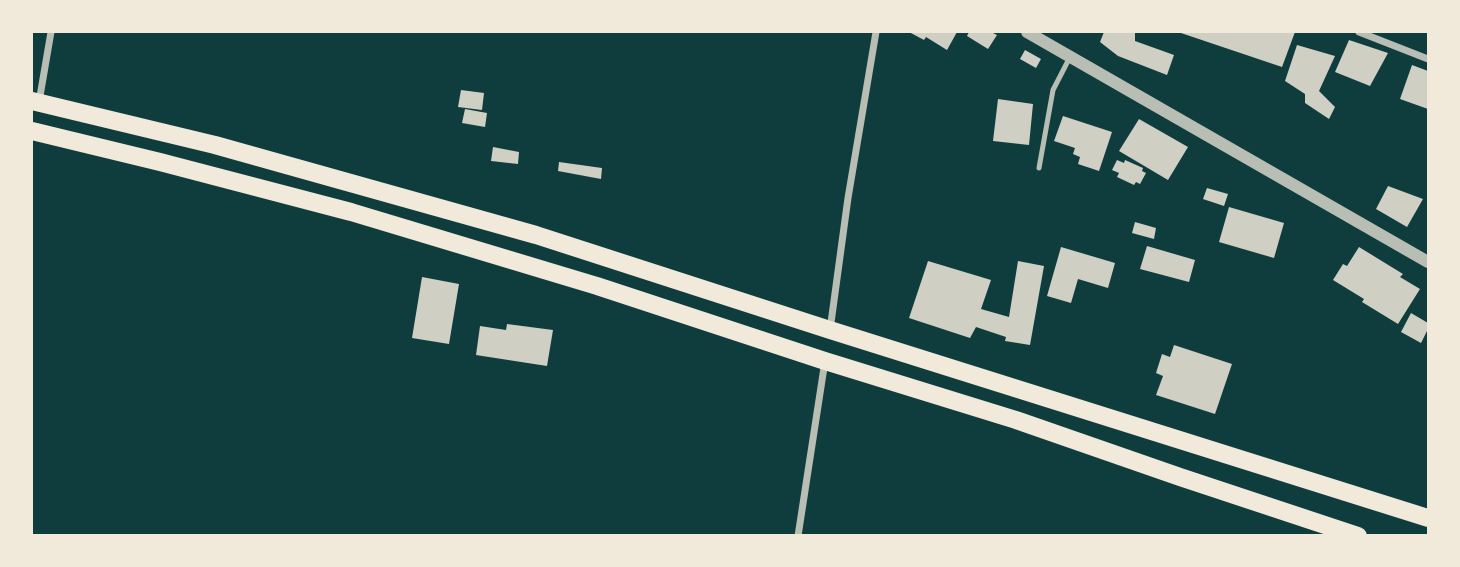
<!DOCTYPE html>
<html>
<head>
<meta charset="utf-8">
<style>
  body { margin:0 }
  #map { position:relative; width:1460px; height:567px; overflow:hidden; background:#0f3d3e; font-family:"Fira Sans Condensed",sans-serif }
  canvas { display:block }
  .frame { position:absolute; inset:0; border:33px solid #f1e9da; pointer-events:none }
</style>
</head>
<body>
<div id="map">
<canvas width="1460" height="567"></canvas>
<div class="frame"></div>
</div>
<script>
const ctx = document.querySelector('canvas').getContext('2d');
ctx.lineJoin = 'round';
function fill(path, color) {
  ctx.fillStyle = color;
  ctx.fill(path, 'evenodd');
}
function strokePath(path, color, width, dash) {
  ctx.strokeStyle = color;
  ctx.lineWidth = width;
  ctx.lineCap = dash ? 'butt' : 'round';
  ctx.setLineDash(dash || []);
  ctx.stroke(path);
}
const building = new Path2D(`
  M909 32H957L947 50 926 37 924 40Z
  M969 32H991L997 35 988 49 967 36Z
  M1104 32H1135V41L1174 55 1167 75 1118 56 1100 42Z
  M1178 32H1295L1282 67Z
  M1349 40 1388 53 1370 86 1335 72Z
  M1297 45 1335 56 1319 91 1335 107 1329 119 1305 103V94L1285 81Z
  M1025 50 1041 59 1036 68 1020 59Z
  M1412 65 1428 71V109L1400 99Z
  M461 90 484 93 482 110 458 107Z
  M998 99 1033 104 1029 145 993 141Z
  M465 109 487 113 485 127 462 123Z
  M1063 116 1112 132 1099 171 1078 164 1080 157 1073 154 1075 148 1054 141Z
  M1139 119 1188 147 1168 180 1119 151Z
  M493 147 519 152 518 164 491 161Z
  M1117 160 1124 163 1125 160 1143 168 1142 171 1146 173 1140 184 1136 182 1134 185 1117 177 1119 173 1112 170Z
  M559 162 602 168 601 179 558 171Z
  M1388 186 1423 199 1407 227 1376 209Z
  M1207 188 1228 194 1224 206 1203 199Z
  M1229 207 1284 223 1274 258 1219 242Z
  M1135 222 1156 228 1154 239 1132 233Z
  M1147 246 1195 260 1189 282 1140 269Z
  M1061 247 1115 263 1108 288 1078 279 1071 303 1047 296Z
  M1359 247 1403 274 1400 277 1420 289 1398 324 1362 302 1364 299 1333 280 1343 264 1347 266Z
  M928 261 991 280 981 309 1009 317 1018 261 1044 266 1030 345 1005 341 1006 337 976 327 970 338 909 318Z
  M422 277 459 284 449 344 412 338Z
  M1411 313 1428 323V329L1421 343 1401 332Z
  M507 324 553 330 547 366 476 355 480 326 506 330Z
  M1174 345 1232 364 1215 414 1156 395 1163 376 1156 373 1162 354 1170 357Z`);
const service = new Path2D(`
  M1039 168 1053 90 1070 57`);
const minor = new Path2D(`
  M1359 32 1428 59
  M39 102 51 32
  M830 330 848 198 876 32
  M798 536 825 361`);
const tertiary = new Path2D(`
  M1027 32 1428 262`);
const primary = new Path2D(`
  M32 101 215 145 536 235 830 330 1428 518
  M32 131 160 162 351 212 597 286 825 361 1016 420 1180 477 1358 536`);
fill(building, '#cfcfc3');
strokePath(service, '#b8beb3', 5);
strokePath(minor, '#b8beb3', 7);
strokePath(tertiary, '#b8beb3', 12);
strokePath(primary, '#f1e9da', 18);
</script>
</body>
</html>
